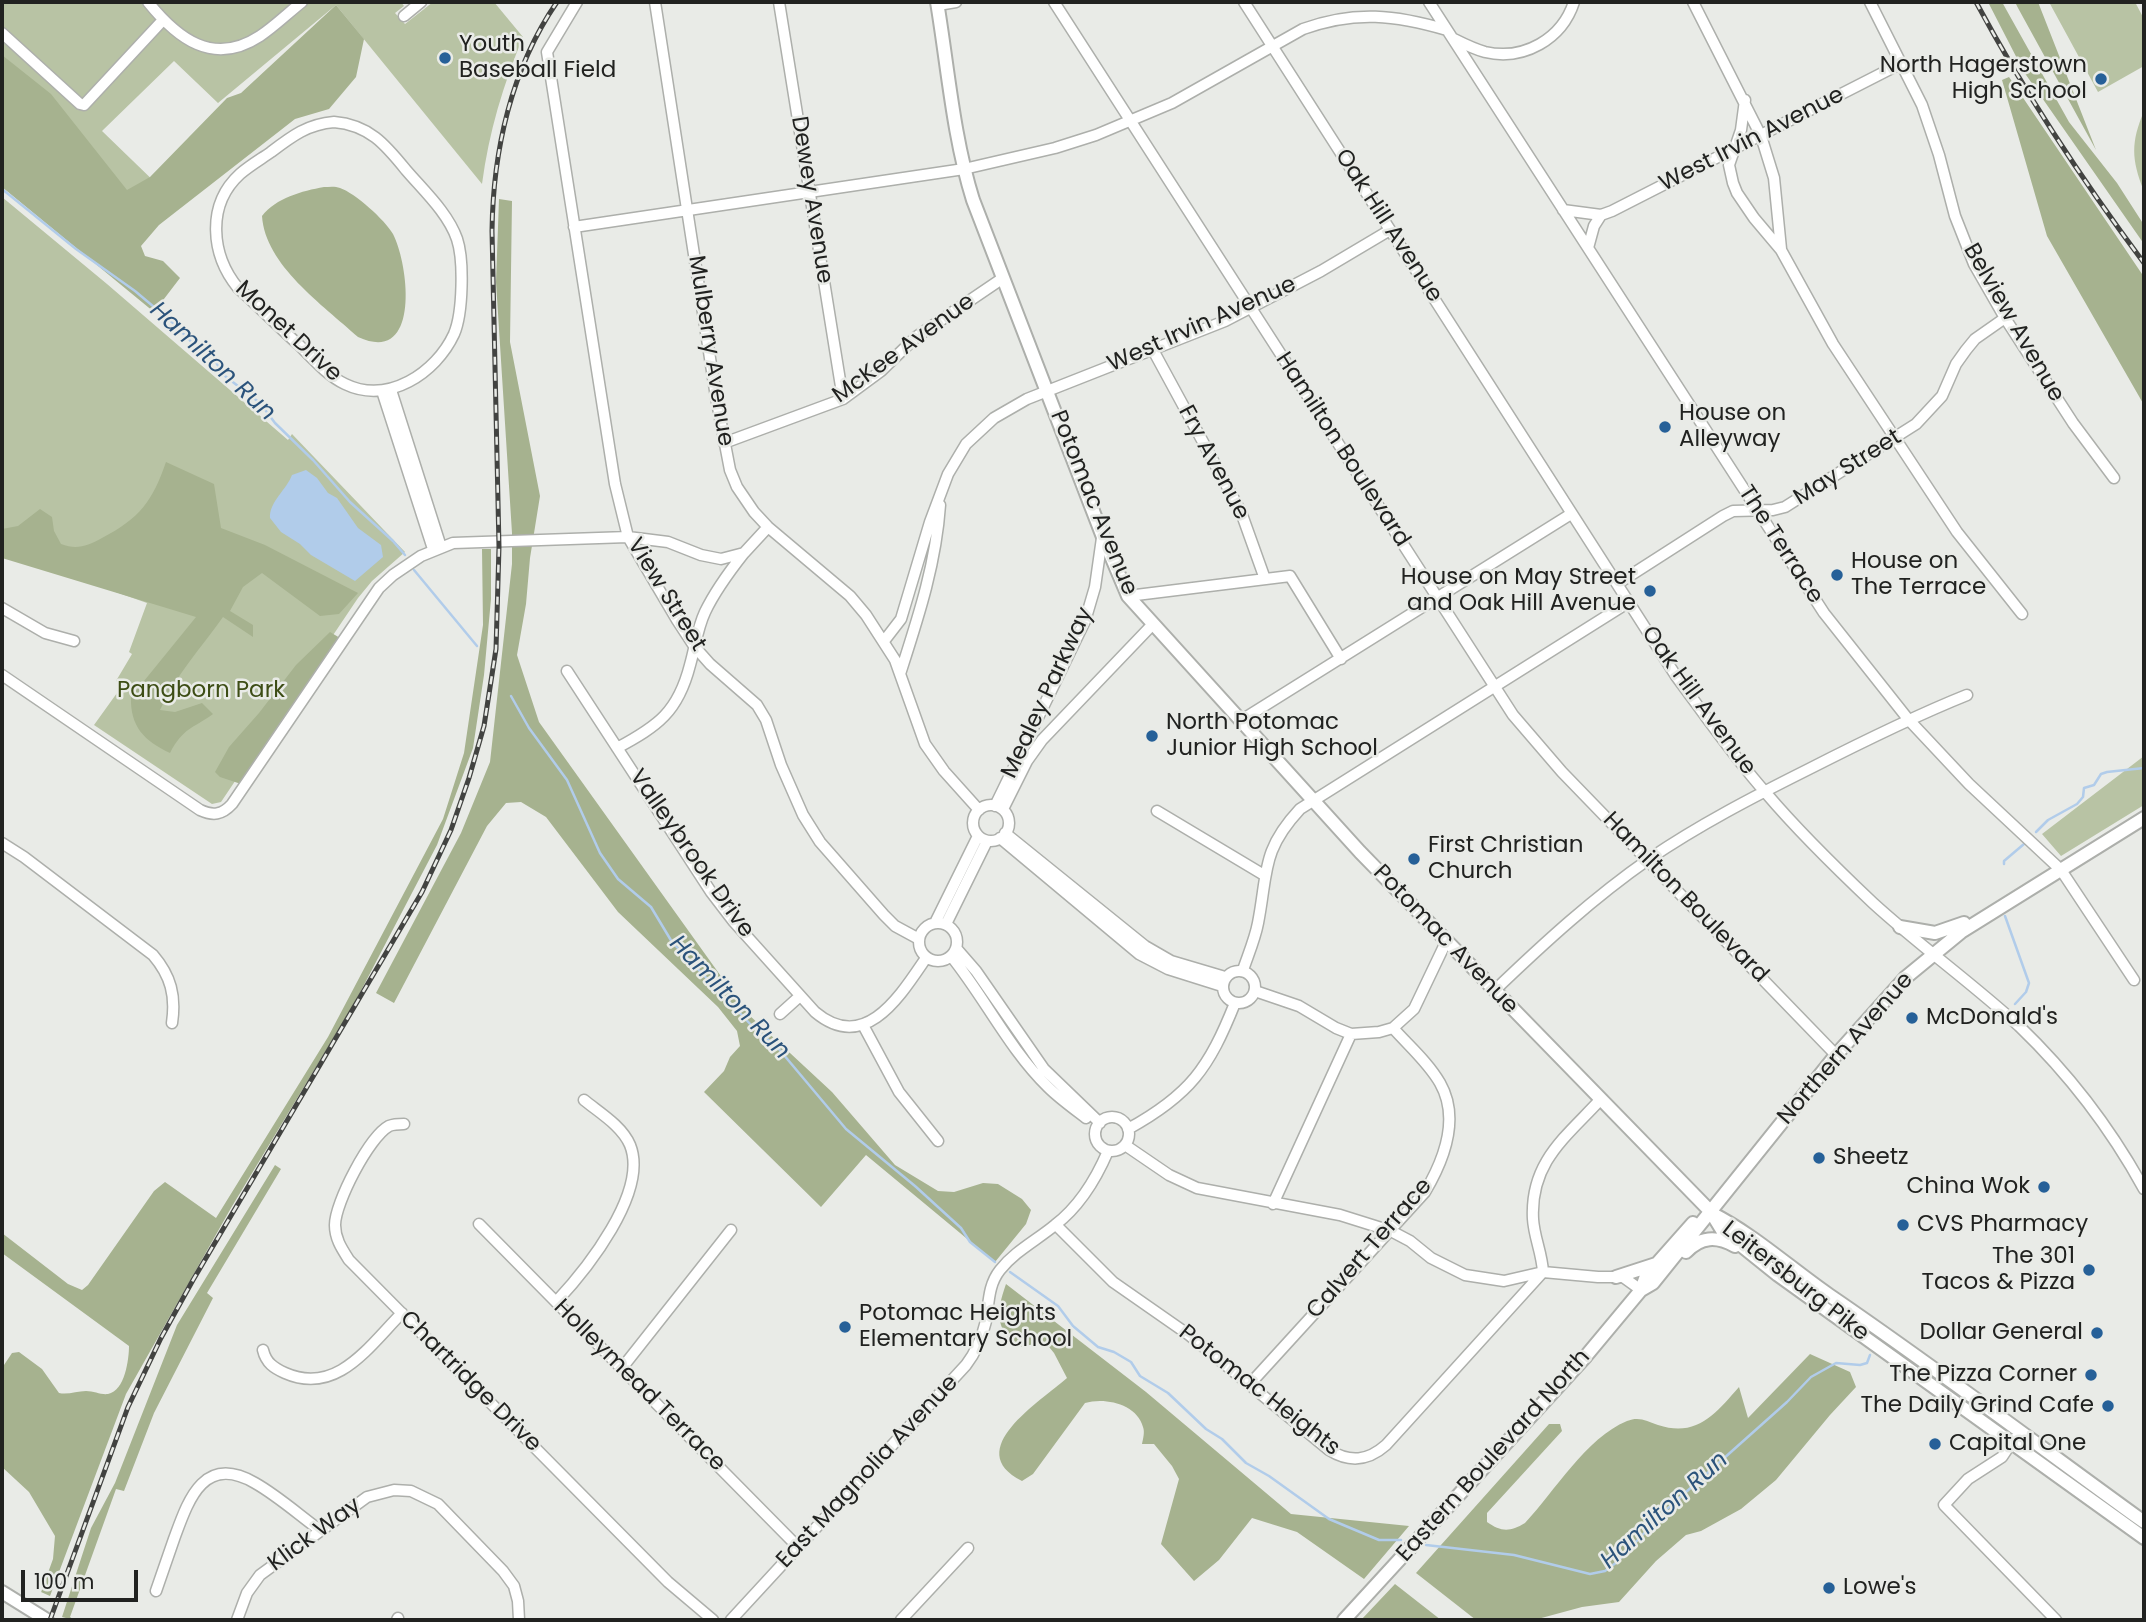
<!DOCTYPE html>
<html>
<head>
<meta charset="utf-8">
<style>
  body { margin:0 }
  #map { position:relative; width:2146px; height:1622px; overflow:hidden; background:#e9ebe7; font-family:Poppins,sans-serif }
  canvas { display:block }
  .frame { position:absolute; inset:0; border:4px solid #212220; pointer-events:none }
  .scale { position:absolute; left:21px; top:1570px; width:117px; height:32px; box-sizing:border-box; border:4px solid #212220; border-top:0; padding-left:9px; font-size:21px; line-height:24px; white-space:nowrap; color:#212220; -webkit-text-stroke:5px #e9ebe7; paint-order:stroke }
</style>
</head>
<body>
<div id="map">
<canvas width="2146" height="1622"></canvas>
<div class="frame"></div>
<div class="scale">100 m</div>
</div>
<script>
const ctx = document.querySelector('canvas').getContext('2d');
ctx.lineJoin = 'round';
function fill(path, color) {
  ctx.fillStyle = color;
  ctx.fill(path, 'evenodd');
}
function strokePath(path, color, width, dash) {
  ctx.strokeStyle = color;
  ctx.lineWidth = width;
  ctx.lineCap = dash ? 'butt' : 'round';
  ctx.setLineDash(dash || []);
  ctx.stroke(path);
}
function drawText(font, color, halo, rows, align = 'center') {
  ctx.font = font + ' Poppins,sans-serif';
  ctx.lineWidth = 5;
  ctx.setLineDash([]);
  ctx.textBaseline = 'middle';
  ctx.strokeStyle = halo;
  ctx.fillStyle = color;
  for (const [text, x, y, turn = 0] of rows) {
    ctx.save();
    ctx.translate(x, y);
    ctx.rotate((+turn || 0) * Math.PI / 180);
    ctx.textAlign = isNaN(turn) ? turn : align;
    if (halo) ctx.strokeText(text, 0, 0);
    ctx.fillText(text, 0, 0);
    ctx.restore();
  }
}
const green = new Path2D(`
  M2 2H401L404 6 395 13 405 24 433 2H494L523 37C503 85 489 132 482 184L336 5 218 103 174 61 102 131 163 190 115 237 2 106Z
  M2049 2H2135L2144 19V66L2098 92Z
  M2144 111V191C2131 159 2131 142 2144 111Z
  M2 197 107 284 288 440 292 434 405 552 372 581 358 598 221 802 212 804 94 725 122 686 116 681 132 654 129 652 147 603 2 552Z
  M2144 756V805L2061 856 2042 834Z`);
const forest = new Path2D(`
  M1988 2H2002L2069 122 2117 183 2144 225V244L2024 72Z
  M2015 2H2038L2096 150 2018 8Z
  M336 5 364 39 356 77 329 109 295 119 159 225 141 246 145 256 163 261 180 278 154 312 2 187V55L51 94 127 190 150 177 227 98 241 93Z
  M2009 77 2144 277V405L2047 236 2002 80Z
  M324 187C329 187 335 186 340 188 355 193 385 220 393 234 409 265 421 366 358 337 323 305 265 265 262 216 276 198 302 191 324 187Z
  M499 199 512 201 510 342 540 496 530 558 526 604 517 655 539 722 748 1014 832 1092 895 1165 938 1191 954 1192 983 1183 998 1184 1022 1199 1031 1210 1026 1224 995 1262 866 1155 821 1207 704 1092 724 1071 730 1057 740 1046 737 1031 718 1007 618 912 546 817 521 802 506 803 487 826 394 1003 376 993 461 833 490 762 512 564V533L496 282Z
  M166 462 214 484 221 528 265 545 358 593 339 614 320 616 262 573 243 587 230 611 253 625V637L223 617C201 648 176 675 160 710L175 712 202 703 213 714C192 729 183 728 170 753 144 741 130 726 131 697L196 617 2 558V529L18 526 40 509 52 517 54 531 61 544C77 550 87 546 102 538 140 518 152 502 166 462Z
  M482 549H491V599L484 675 473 748 437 845 354 1004 231 1208 126 1394 50 1596 41 1592 53 1559 55 1536 29 1492 2 1467V1368L12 1353 19 1352 42 1369 59 1393C68 1395 77 1391 86 1391 94 1391 101 1395 108 1394 125 1391 129 1359 129 1346L2 1253V1233L68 1284 82 1290 88 1285 154 1191 165 1182 216 1218 328 1037 443 819 464 753 483 625Z
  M330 632 340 638 241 784 220 777 215 772 229 747 259 713 296 665Z
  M275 1165 281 1169 207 1293 213 1298 154 1413 124 1491 116 1489 70 1617 74 1620 62 1617 91 1528 115 1483 177 1325Z
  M1006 1284 1146 1392 1291 1514 1409 1526 1364 1579 1297 1532 1252 1518 1219 1560 1194 1581 1161 1544 1179 1479 1172 1466 1154 1444H1142C1143 1439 1145 1432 1143 1427 1137 1404 1105 1397 1085 1403L1033 1474 1022 1481C961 1450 1040 1402 1067 1378L1054 1353 1045 1342 1014 1348C996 1323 996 1313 1006 1284Z
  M1810 1354 1850 1372 1856 1387 1830 1415 1776 1480 1741 1509 1701 1531 1686 1535 1656 1561 1619 1602 1582 1607 1534 1620H1476L1416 1573 1549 1424H1560L1562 1431 1487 1513V1522C1501 1532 1510 1532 1525 1523 1555 1491 1586 1438 1627 1421 1639 1416 1647 1421 1658 1425 1697 1438 1716 1413 1739 1387L1748 1418Z
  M1395 1584 1441 1620H1361Z`);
const water = new Path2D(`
  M306 470 317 478 328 493 337 498 358 528 381 545 383 557 355 581 311 555 300 544 281 532 270 518C269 502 287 489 292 475Z`);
const stream = new Path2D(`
  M2 189 76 249 135 291 173 323 202 353 215 361 225 376 260 403 275 423 313 460 350 502 393 541 405 555
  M414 570 477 646
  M511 696 529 728 567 780 600 853 618 879 651 907 672 942 754 1028 778 1048 846 1129 915 1186 961 1228 970 1242 995 1262
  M2036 832 2048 820 2077 804 2083 797 2084 788 2094 785 2101 774 2107 772 2144 768
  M2004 864V861L2024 844
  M2005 916 2029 983 2026 992 2015 1004
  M1010 1272 1058 1306 1073 1326 1098 1347 1114 1352 1131 1362 1140 1376 1168 1393 1206 1429 1222 1439 1246 1463 1269 1476 1329 1519 1379 1540H1401
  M1426 1545 1514 1555 1590 1574 1605 1571 1617 1562 1667 1509 1787 1402 1811 1377 1836 1363 1860 1365 1867 1363 1870 1355`);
const minor = new Path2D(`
  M148 2C177 38 213 67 260 36 275 26 288 13 302 2
  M577 2 547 52 615 484 628 537 677 620 694 646 710 664 757 705 766 720 781 765 803 815 820 842 884 915 895 926 919 939
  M655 2 716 397 730 470 737 487 754 512 768 527 850 596 866 615 895 660 925 744 944 771 979 810
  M779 2 843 399
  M1054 2 1513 715 1562 772 1836 1055
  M1244 2 1676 676C1705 715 1733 756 1766 793 1799 832 1836 868 1873 903 1920 946 1972 983 2019 1026 2069 1074 2111 1129 2144 1189
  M1429 2 1824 613 1908 719 1969 784 2061 870 2134 980
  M1693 2 1761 136 1774 178 1781 249
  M1870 2 1922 105 1939 155 1955 216 1974 264 2005 318 2073 423 2114 478
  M938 5 956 2
  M404 16 421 2
  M2 33 80 104 84 105 163 20
  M1454 39C1464 44 1474 49 1485 52 1524 61 1562 39 1574 2
  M1745 100 1741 130 1729 165 1733 183 1737 193 1754 218 1781 250 1833 344 1957 532 2022 614
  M334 122C369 125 385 144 406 170 424 191 448 213 457 239 464 260 463 313 454 334 436 373 388 405 345 384 328 376 314 360 300 346 279 327 259 307 238 288 211 255 206 205 240 174 249 166 261 159 271 152 292 136 308 124 334 122Z
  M1563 210 1601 215 1612 211 1902 63
  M574 227 964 169 1055 148 1096 135 1172 103 1303 29C1355 10 1396 15 1447 30
  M1588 248 1594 226 1601 215
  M1153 350 1241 512 1265 579
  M391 390 441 547
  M382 391 433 549
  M724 443 843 399 881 371 916 337 1003 278
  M1617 584 1723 516 1733 511 1773 510 1785 507 1916 424 1942 396 1956 364 1966 350 1975 339 2005 318
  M1128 596 1290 576 1341 659
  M2 608 45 633 74 641
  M884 641 901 619 930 522 948 474 966 444 994 418 1027 399 1225 321 1321 271 1390 230
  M567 671 711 892 734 922 815 1012C865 1054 900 996 926 958
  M900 674C918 618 936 564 940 505
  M2 675 200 810C213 816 222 815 232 804L379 588 393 575 421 556 453 543 628 537 668 542 701 555 721 559 744 553 768 527
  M1240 721 1571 514
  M617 748C658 726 678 712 690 665 695 648 697 629 705 612 715 591 729 572 744 553
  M973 823a18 18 0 1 1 36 0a18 18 0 1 1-36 0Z
  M995 806 1085 621 1095 587 1102 538
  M1003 809 1027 761 1042 740 1153 624
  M1157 811 1264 875
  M1005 833 1145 946 1171 961 1225 977
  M1000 838 1139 954 1168 969 1222 986
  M2 843 24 857 153 955C171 976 176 996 172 1023
  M919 942a19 19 0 1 1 38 0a19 19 0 1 1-38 0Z
  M935 923 978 836
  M946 924 987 841
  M956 948 976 971 1044 1069 1100 1123
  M951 956C985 998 1009 1049 1048 1087 1059 1098 1073 1108 1086 1118
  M1243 970C1248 955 1255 939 1258 923 1268 872 1261 851 1300 809L1629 602
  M1223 987a16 16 0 1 1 32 0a16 16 0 1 1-32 0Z
  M1255 991 1299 1006 1336 1028 1351 1034 1379 1032 1393 1028 1414 1009 1446 942
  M1494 991C1543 944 1593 898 1649 859 1699 825 1753 797 1807 770 1860 743 1912 717 1967 695
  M780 1014 800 996
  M863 1025 899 1092 938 1141
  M1095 1134a17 17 0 1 1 34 0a17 17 0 1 1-34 0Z
  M404 1124C399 1124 394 1124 389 1126 369 1137 335 1203 335 1225 335 1239 342 1249 349 1260L668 1582 713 1620
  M1128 1129C1190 1095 1209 1068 1235 1003
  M1125 1145 1169 1175 1197 1188 1340 1215 1391 1231 1410 1241 1431 1258 1465 1275 1504 1281 1543 1272 1598 1277H1623L1641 1290
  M1273 1204 1351 1034
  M479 1224 799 1548
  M1056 1225 1113 1282 1189 1335 1329 1450C1350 1463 1368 1461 1386 1445L1543 1272
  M1543 1272C1542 1253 1534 1237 1533 1219 1530 1162 1566 1137 1600 1100
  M556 1302C586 1270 649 1192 630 1145 622 1126 600 1113 584 1100
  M263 1350C266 1363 274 1368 285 1373 337 1396 369 1346 402 1313
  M622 1368 731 1230
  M1249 1385 1425 1192C1444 1160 1460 1118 1440 1083 1428 1062 1408 1045 1393 1028
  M2014 1439 2002 1457 1968 1479 1944 1505 2056 1620
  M156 1591C162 1574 168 1556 174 1539 188 1501 203 1453 255 1483 278 1496 299 1515 321 1531
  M237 1620 247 1593 260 1575 367 1497 394 1490 411 1491 438 1504 503 1571 514 1586 518 1601 519 1620
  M397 1620 398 1618
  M731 1620 966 1365C976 1352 982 1338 986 1321 989 1303 988 1285 1000 1270 1015 1251 1037 1240 1055 1225 1080 1206 1096 1179 1108 1151
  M901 1620 968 1548`);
const major = new Path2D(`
  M937 2C948 68 953 136 973 200L1103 537 1128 596 1360 852 1711 1212 1722 1230 1778 1275 2144 1538
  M1900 927 1935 933 1964 923
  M1711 1213C1753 1234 1790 1268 1829 1295 1936 1368 2039 1446 2144 1522
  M1686 1252C1701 1236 1717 1236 1735 1246
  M1616 1277 1656 1264
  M1641 1290 1646 1276 1693 1223
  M2 1592 47 1620
  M1344 1620 1586 1356 1641 1290 1653 1283 1836 1055 1905 978 1961 932 2144 818`);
const rail = new Path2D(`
  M1976 2C2025 93 2082 180 2144 263
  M50 1620 128 1407 161 1338 193 1280 422 892 451 830 469 778 484 726 496 649 499 547 492 231C493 151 511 69 557 2`);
const markers = [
  [445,58,7,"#266098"],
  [2101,79,7,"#266098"],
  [1665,427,7,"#266098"],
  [1837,575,7,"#266098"],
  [1650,591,7,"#266098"],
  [1152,736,7,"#266098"],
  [1414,859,7,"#266098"],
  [1912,1018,7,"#266098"],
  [1819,1158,7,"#266098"],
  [2044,1187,7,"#266098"],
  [1903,1225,7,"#266098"],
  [2089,1270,7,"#266098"],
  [845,1327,7,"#266098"],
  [2097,1333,7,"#266098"],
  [2091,1375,7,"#266098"],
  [2108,1406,7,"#266098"],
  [1935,1444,7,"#266098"],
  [1829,1588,7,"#266098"]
];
const poiNames = [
  ["Youth",459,45],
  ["Baseball Field",459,71],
  ["North Hagerstown",2087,66,"right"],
  ["High School",2087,92,"right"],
  ["House on",1679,414],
  ["Alleyway",1679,440],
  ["House on",1851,562],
  ["The Terrace",1851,588],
  ["House on May Street",1636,578,"right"],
  ["and Oak Hill Avenue",1636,604,"right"],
  ["North Potomac",1166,723],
  ["Junior High School",1166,749],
  ["First Christian",1428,846],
  ["Church",1428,872],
  ["McDonald's",1926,1018],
  ["Sheetz",1833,1158],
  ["China Wok",2030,1187,"right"],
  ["CVS Pharmacy",1917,1225],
  ["The 301",2075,1257,"right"],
  ["Tacos & Pizza",2075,1283,"right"],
  ["Potomac Heights",859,1314],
  ["Elementary School",859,1340],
  ["Dollar General",2083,1333,"right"],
  ["The Pizza Corner",2077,1375,"right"],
  ["The Daily Grind Cafe",2094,1406,"right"],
  ["Capital One",1949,1444],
  ["Lowe's",1843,1588]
];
const streetNames = [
  ["West Irvin Avenue",1752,140,-27],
  ["Dewey Avenue",811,200,81],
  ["Oak Hill Avenue",1388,226,57],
  ["Belview Avenue",2013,323,60],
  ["West Irvin Avenue",1202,325,-24],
  ["Monet Drive",288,332,43],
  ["McKee Avenue",904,349,-36],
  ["Mulberry Avenue",710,351,81],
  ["Hamilton Boulevard",1342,450,57],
  ["Fry Avenue",1213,463,62],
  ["May Street",1848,468,-32],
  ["Potomac Avenue",1093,503,68],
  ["The Terrace",1780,545,57],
  ["View Street",666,595,58],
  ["Mealey Parkway",1048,693,-65],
  ["Oak Hill Avenue",1698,701,54],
  ["Valleybrook Drive",691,854,55],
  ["Hamilton Boulevard",1685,898,46],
  ["Potomac Avenue",1445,940,46],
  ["Northern Avenue",1846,1049,-49],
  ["Calvert Terrace",1370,1249,-49],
  ["Leitersburg Pike",1795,1282,38],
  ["Chartridge Drive",470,1382,45],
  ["Holleymead Terrace",639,1386,45],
  ["Potomac Heights",1259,1391,38],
  ["Eastern Boulevard North",1494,1456,-48],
  ["East Magnolia Avenue",868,1472,-47],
  ["Klick Way",315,1535,-36]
];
const parkNames = [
  ["Pangborn Park",201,691]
];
const waterNames = [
  ["Hamilton Run",212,362,43],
  ["Hamilton Run",729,998,46],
  ["Hamilton Run",1665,1511,-42]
];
fill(green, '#b8c3a4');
fill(forest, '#a6b28f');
fill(water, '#b1ccea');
strokePath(stream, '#b1ccea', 2.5);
strokePath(minor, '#adafab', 13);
strokePath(major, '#adafab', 16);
strokePath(minor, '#fff', 10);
strokePath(major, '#fff', 12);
strokePath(rail, '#424341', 5);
strokePath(rail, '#e9ebe7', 2.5, [8]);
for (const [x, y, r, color] of markers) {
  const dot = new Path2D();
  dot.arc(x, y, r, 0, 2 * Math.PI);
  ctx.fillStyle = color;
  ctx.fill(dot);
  strokePath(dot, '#e9ebe7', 2.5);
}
drawText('23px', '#212220', '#e9ebe7', poiNames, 'left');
drawText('23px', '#212220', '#e9ebe7', streetNames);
drawText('23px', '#3d4d15', '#e9ebe7', parkNames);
drawText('italic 24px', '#2b537b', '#e9ebe7', waterNames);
</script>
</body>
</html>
